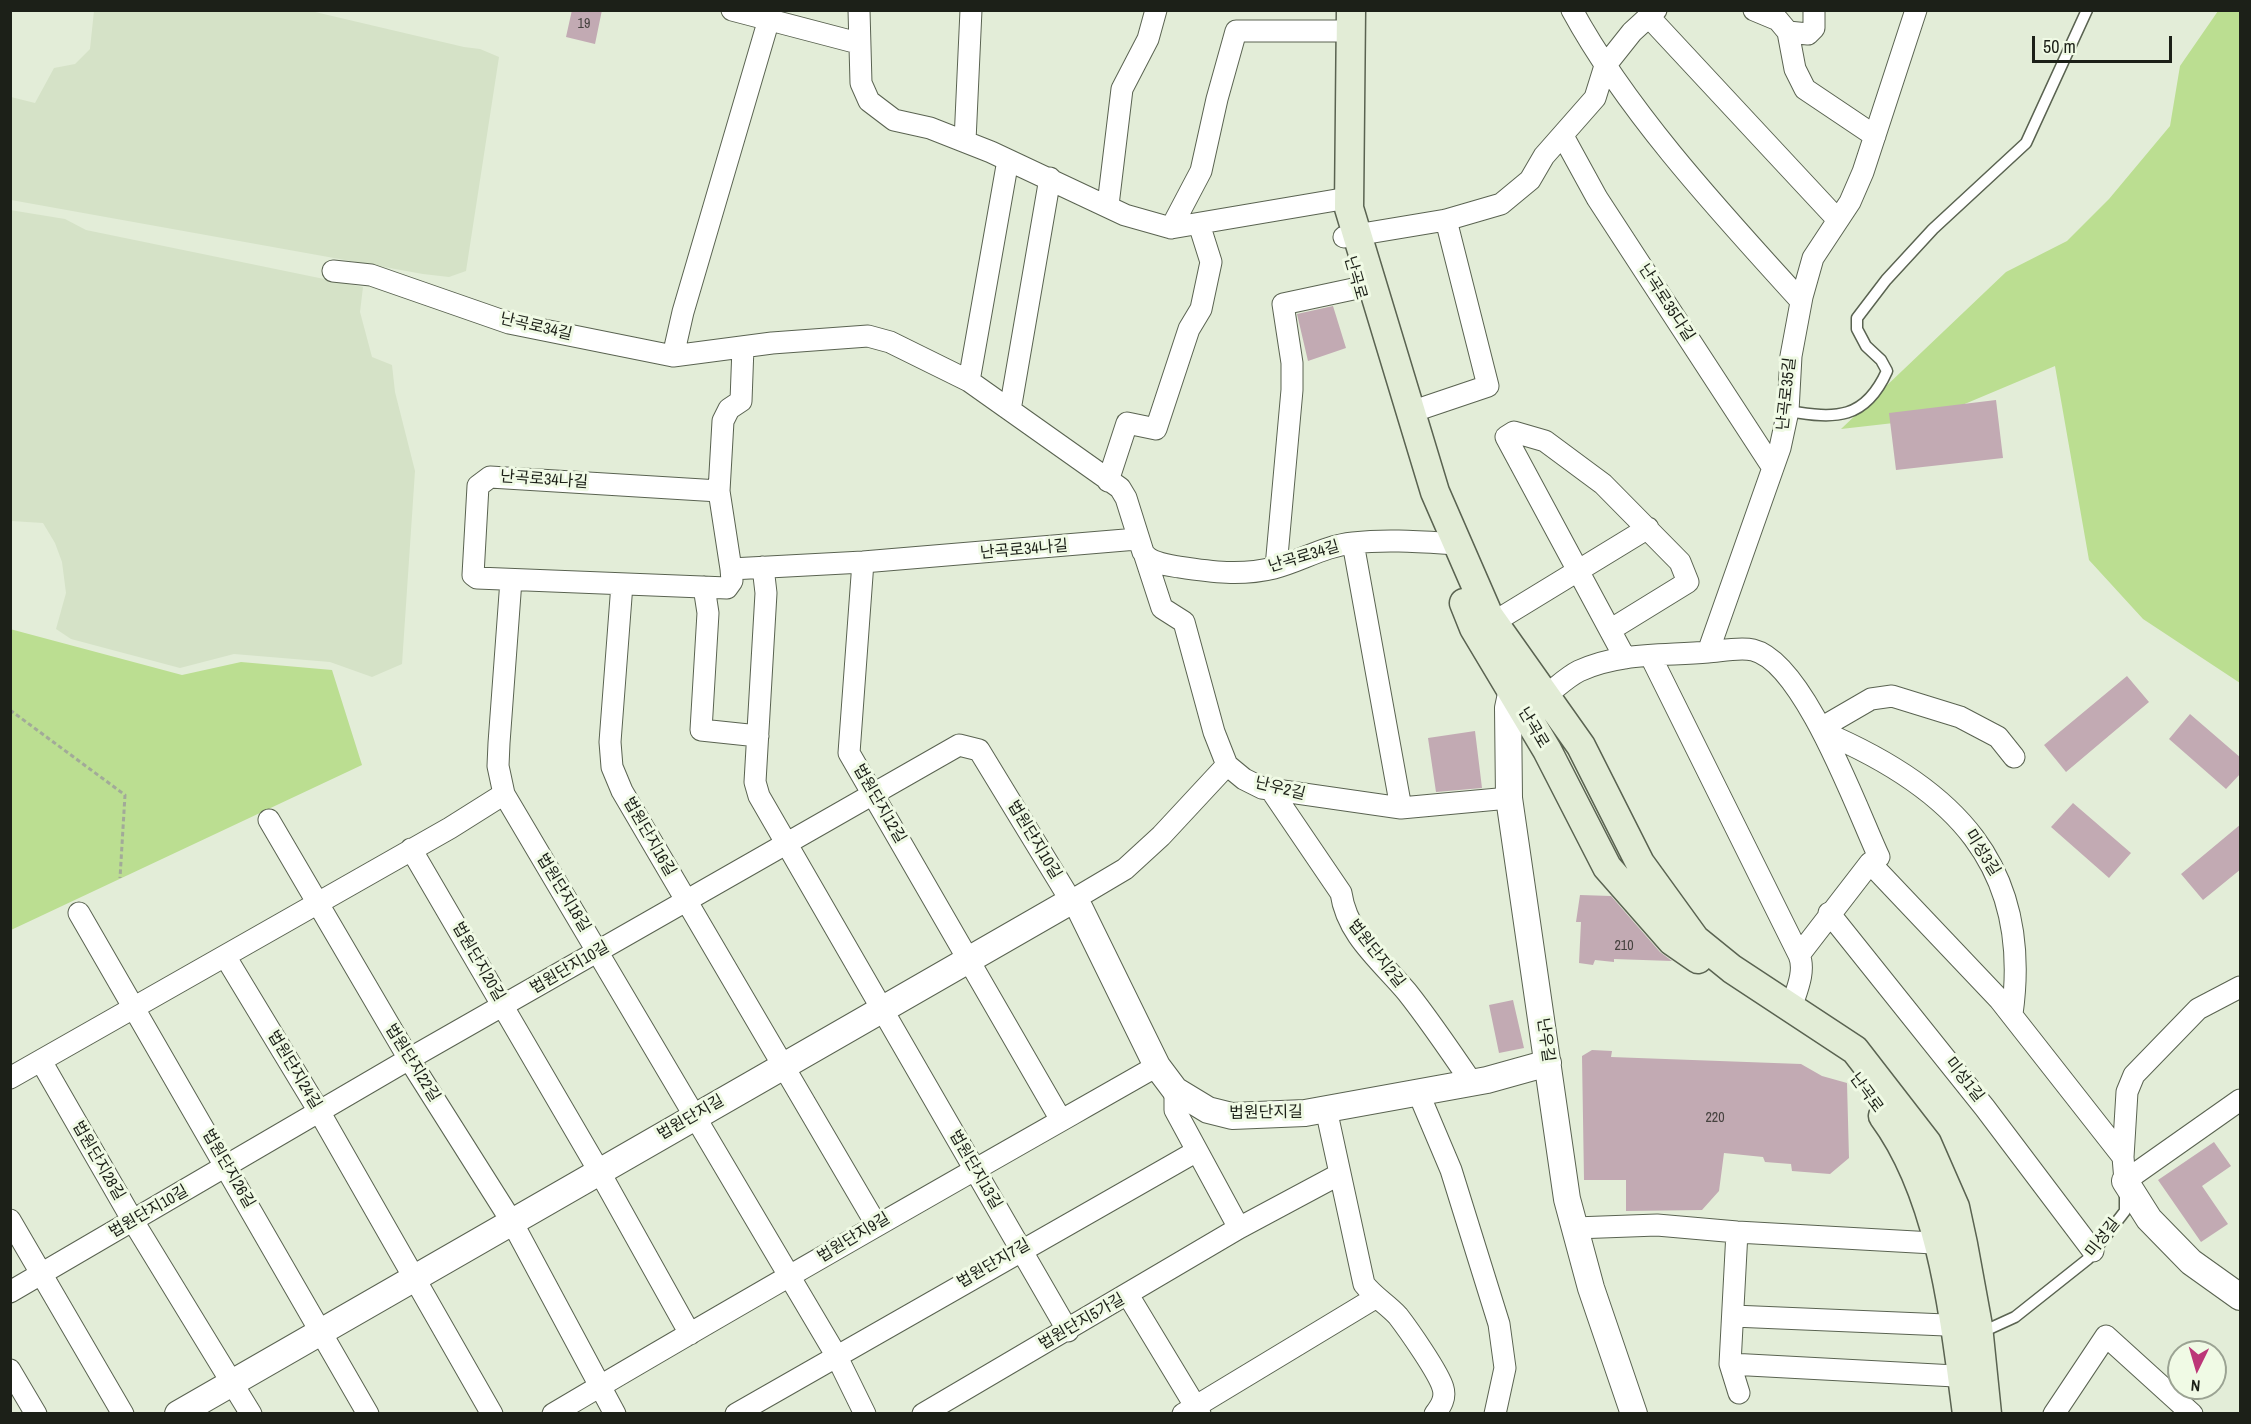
<!DOCTYPE html>
<html>
<head>
<meta charset="utf-8">
<style>
  body { margin:0 }
  #map { position:relative; width:2251px; height:1424px; overflow:hidden; background:#e3edd8; font-family:"Archivo Narrow",sans-serif }
  canvas { display:block }
  .frame { position:absolute; inset:0; border:12px solid #1c2018; pointer-events:none }
  .north { position:absolute; left:2167px; top:1340px; width:60px; height:60px; box-sizing:border-box; background:#f0fae5; border:2px solid #9ba393; border-radius:50%; rotate:185deg; font-size:16px; font-weight:700; line-height:24px; text-align:center; color:#1c2018 }
  .north::after { content:''; display:block; margin:auto; width:21px; height:27px; background:#bc3678; clip-path:polygon(50% 0,100% 100%,50% 72%,0 100%) }
  .scale { position:absolute; left:2032px; top:36px; width:140px; height:27px; box-sizing:border-box; border:3px solid #1c2018; border-top:0; padding-left:8px; font-size:18px; line-height:21px; white-space:nowrap; color:#1c2018; -webkit-text-stroke:4px #f0fae5; paint-order:stroke }
</style>
</head>
<body>
<div id="map">
<canvas width="2251" height="1424"></canvas>
<div class="frame"></div>
<div class="north">N</div>
<div class="scale">50 m</div>
</div>
<script>
const ctx = document.querySelector('canvas').getContext('2d');
ctx.lineJoin = 'round';
function fill(path, color) {
  ctx.fillStyle = color;
  ctx.fill(path, 'evenodd');
}
function strokePath(path, color, width, dash) {
  ctx.strokeStyle = color;
  ctx.lineWidth = width;
  ctx.lineCap = dash ? 'butt' : 'round';
  ctx.setLineDash(dash || []);
  ctx.stroke(path);
}
function drawText(font, color, halo, rows, align = 'center') {
  ctx.font = font + ' "Archivo Narrow","Noto Sans KR",sans-serif';
  ctx.lineWidth = 6;
  ctx.setLineDash([]);
  ctx.textBaseline = 'middle';
  ctx.strokeStyle = halo;
  ctx.fillStyle = color;
  for (const [text, x, y, turn = 0] of rows) {
    ctx.save();
    ctx.translate(x, y);
    ctx.rotate((+turn || 0) * Math.PI / 180);
    ctx.textAlign = isNaN(turn) ? turn : align;
    if (halo) ctx.strokeText(text, 0, 0);
    ctx.fillText(text, 0, 0);
    ctx.restore();
  }
}
const built = new Path2D(`
  M94 11H311L464 47 480 49 499 57 466 271 449 277 423 274 11 200V97L35 103 54 68 75 64 90 49Z
  M10 210 65 219 86 230 363 287 360 312 372 357 392 365 395 392 415 471 402 664 372 677 330 662 234 654 180 668 71 639 56 629 66 593 62 562 55 543 43 523 11 521Z`);
const green = new Path2D(`
  M2218 11H2240V683L2143 619 2089 560 2055 366 1929 419 1841 429 2006 272 2067 241 2109 199 2170 126 2180 66Z
  M10 629 182 675 241 662 332 670 362 765 11 930Z`);
const building = new Path2D(`
  M572 10H602L595 44 566 37Z
  M1333 306 1346 348 1308 361 1297 314Z
  M1996 400 2003 458 1896 470 1889 413Z
  M2127 676 2149 702 2066 772 2044 745Z
  M2190 714 2241 758V773L2226 789 2169 739Z
  M1475 731 1482 788 1436 792 1428 738Z
  M2073 803 2131 853 2109 878 2051 827Z
  M2241 824V869L2203 900 2181 874Z
  M1580 895 1611 896 1660 952 1672 961 1614 959V962L1595 960 1593 965 1579 963 1581 922H1576Z
  M1513 1000 1524 1048 1499 1053 1489 1005Z
  M1592 1050 1612 1051 1611 1057 1801 1064 1822 1076 1847 1083 1849 1158 1830 1174 1792 1171 1791 1164 1765 1162 1763 1157 1724 1153 1719 1191 1702 1210 1626 1211V1180H1584L1582 1056Z
  M2214 1142 2231 1166 2202 1186 2228 1224 2201 1242 2158 1180Z`);
const path = new Path2D(`
  M10 710 125 795 120 878`);
const service = new Path2D(`
  M1788 411C1836 419 1865 420 1887 371L1881 360 1866 346 1857 329V318L1886 280 1933 229 2026 143 2087 10
  M1980 1333 2015 1317 2088 1259 2125 1211V1191`);
const minor = new Path2D(`
  M732 10 858 43
  M859 10 861 83 869 101 894 120 930 128 991 152 1125 215 1171 228 1348 198
  M1572 10C1628 113 1722 214 1801 301
  M1754 10 1778 20 1788 32 1795 69 1805 89 1875 136
  M1649 17 1838 220
  M1788 32 1808 34 1814 28V10
  M1563 136 1597 198 1773 468
  M965 141 971 10
  M1108 205 1122 89 1148 39 1156 10
  M1171 228 1201 171 1217 99 1236 31H1351
  M1344 237 1446 220 1501 204 1530 180 1544 156 1595 98 1605 66 1632 32 1656 10
  M333 271 371 275 509 323 673 356 772 343 868 336 890 342 969 381 1120 488 1126 498 1143 552C1149 563 1167 565 1179 567 1212 572 1241 576 1274 568 1301 561 1324 546 1353 543 1387 539 1423 542 1458 544
  M673 356 683 312 769 19
  M969 381 1008 160
  M1010 410 1050 178
  M1411 412 1488 386 1446 220
  M1108 481 1127 423 1156 429 1189 329 1201 309 1211 262 1199 224
  M719 491 490 477 478 486 473 575 477 578 727 588 732 581 731 569 863 562 1137 539
  M1353 543 1401 808
  M1145 556 1162 608 1184 622 1214 732 1227 765
  M863 562 849 753 1061 1120
  M763 567 766 593 755 782 759 796 1068 1331
  M1276 567 1292 390V363L1283 304 1372 285
  M731 569 719 491 723 421 729 409 741 401 743 347
  M511 580 499 743 498 766 504 794 836 1355 865 1414
  M622 584 610 742 612 767 622 791 876 1224
  M704 587 708 613 701 730 758 736
  M1494 622 1648 528
  M1610 630 1688 582 1680 562 1603 484 1545 441 1514 432 1506 437 1625 658
  M1708 652C1721 651 1740 647 1753 650 1804 662 1857 810 1879 857L1870 863 1999 999 2123 1157 2125 1181
  M1651 657 1799 955
  M1545 696C1556 688 1567 677 1579 671 1619 652 1665 656 1708 652L1780 448 1788 411 1791 356 1802 297 1813 258 1850 202 1863 172 1916 10
  M1821 728 1871 699 1892 696 1960 717 1998 737 2014 757
  M1823 732C1952 787 2033 865 2012 1014
  M1271 790 1341 893C1347 935 1381 961 1407 992 1430 1021 1451 1052 1472 1083
  M269 820 409 1059 512 1222 615 1414
  M411 849 599 1171 690 1334
  M79 913 368 1414
  M1829 913 1985 1108 2093 1251
  M225 956 320 1113 492 1414
  M1791 1008C1796 992 1806 971 1799 955L1870 863
  M41 1061 133 1221 251 1414
  M10 1078 450 828 504 794
  M1175 1090V1110L1239 1228
  M1418 1092 1451 1170 1499 1324 1505 1368 1495 1414
  M1326 1109 1364 1284C1374 1297 1387 1304 1398 1316 1408 1329 1439 1373 1443 1388 1446 1398 1441 1406 1435 1414
  M2123 1157 2127 1092 2134 1075 2198 1009 2240 987
  M2125 1181 2240 1100
  M10 1220 123 1414
  M1575 1228 1657 1225 1737 1232 1951 1244
  M1737 1232 1730 1364 1739 1393
  M10 1292 409 1059 959 745 979 750 1071 901 1125 869 1161 836 1227 765 1244 779 1262 788 1401 808 1509 798
  M1128 1295 1200 1414
  M1733 1316 1969 1326
  M1730 1364 1974 1377
  M10 1370 36 1414
  M553 1414C753 1295 955 1181 1157 1066
  M736 1414 1197 1151
  M923 1414 1239 1228 1338 1175
  M1183 1414 1375 1298
  M2054 1414 2106 1336 2192 1414`);
const tertiary = new Path2D(`
  M1514 680 1508 708 1509 798 1567 1199 1591 1288 1634 1414
  M2125 1181 2149 1219 2191 1262 2240 1297
  M178 1414 1071 901 1080 909 1157 1066 1175 1090 1208 1110 1232 1116 1305 1113 1487 1080 1548 1063`);
const secondary = new Path2D(`
  M1351 10 1349 208 1435 492 1489 616 1581 746 1640 863 1695 939 1732 969 1855 1050 1927 1143 1955 1207 1963 1244 1978 1326 1987 1414
  M1464 603 1474 628 1547 750 1607 867 1672 941 1698 959
  M1883 1116C1942 1196 1954 1316 1967 1414`);
const numberNames = [
  ["19",584,24],
  ["210",1624,946],
  ["220",1715,1118]
];
const streetNames = [
  ["난곡로",1355,278,74],
  ["난곡로35다길",1666,303,57],
  ["난곡로34길",536,327,13],
  ["난곡로35길",1787,394,-84],
  ["난곡로34나길",544,480,4],
  ["난곡로34나길",1024,550,-5],
  ["난곡로34길",1304,557,-17],
  ["난곡로",1533,728,59],
  ["난우2길",1280,789,14],
  ["법원단지12길",879,804,60],
  ["법원단지16길",649,837,60],
  ["법원단지10길",1034,840,59],
  ["미성3길",1982,853,58],
  ["법원단지18길",563,893,59],
  ["법원단지2길",1376,954,52],
  ["법원단지20길",478,962,60],
  ["법원단지10길",570,968,-30],
  ["난우길",1545,1040,82],
  ["법원단지22길",412,1063,58],
  ["법원단지24길",294,1070,59],
  ["미성1길",1964,1080,52],
  ["난곡로",1866,1093,54],
  ["법원단지길",1266,1113,-1],
  ["법원단지길",691,1118,-30],
  ["법원단지28길",98,1161,60],
  ["법원단지26길",228,1169,60],
  ["법원단지13길",975,1170,60],
  ["법원단지10길",149,1212,-30],
  ["법원단지9길",854,1238,-31],
  ["미성길",2103,1238,-52],
  ["법원단지7길",994,1264,-30],
  ["법원단지5가길",1082,1322,-30]
];
fill(built, '#d5e2c7');
fill(green, '#bbde91');
fill(building, '#c2aab3');
strokePath(service, '#5a6351', 13);
strokePath(minor, '#5a6351', 23);
strokePath(tertiary, '#5a6351', 28);
strokePath(secondary, '#5a6351', 31);
strokePath(path, '#a2aa99', 3, [4.5, 3]);
strokePath(service, '#fff', 10);
strokePath(minor, '#fff', 21);
strokePath(tertiary, '#fff', 26);
strokePath(secondary, '#e2ecd6', 28);
drawText('14px', '#46423f', null, numberNames);
drawText('16px', '#1c2018', '#f0fae5', streetNames);
</script>
</body>
</html>
